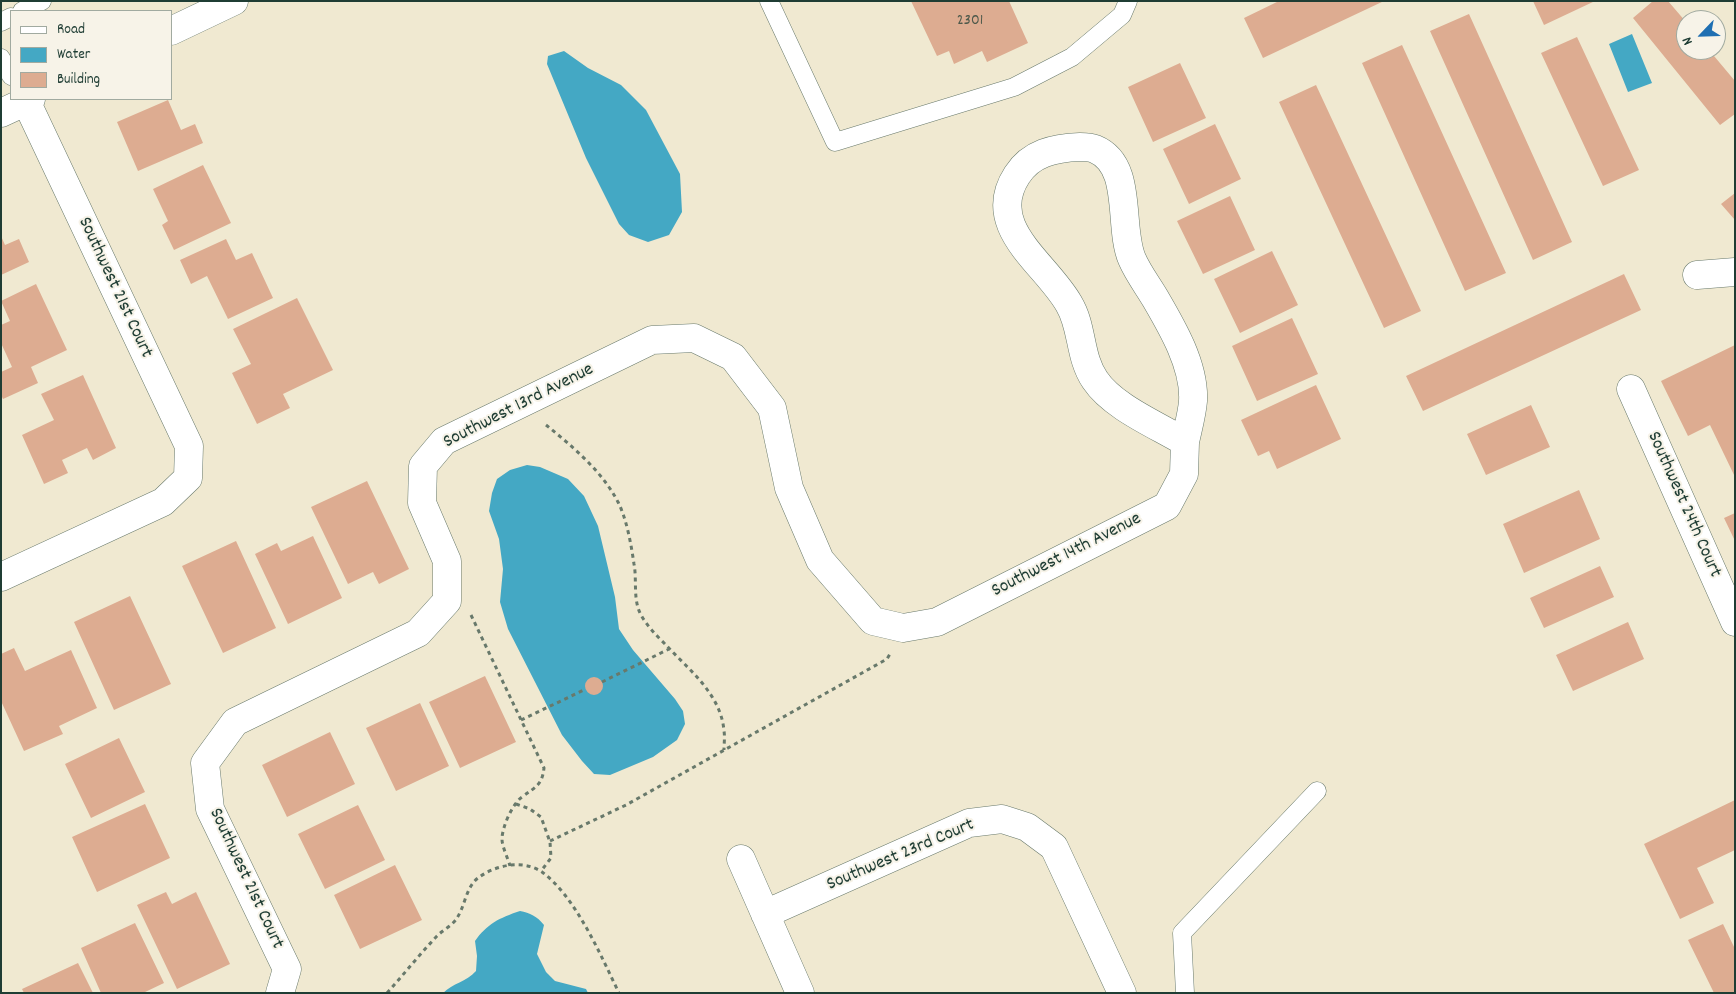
<!DOCTYPE html>
<html>
<head>
<meta charset="utf-8">
<style>
  body { margin:0 }
  #map { position:relative; width:1736px; height:994px; overflow:hidden; background:#f0e9d1; font-family:Dekko,sans-serif }
  canvas { display:block }
  .frame { position:absolute; inset:0; border:2px solid #1f3d34; pointer-events:none }
  .legend { position:absolute; left:10px; top:10px; width:162px; height:90px; box-sizing:border-box; background:#f7f3e8; border:1px solid #a1aaa0; margin:0; padding:6px 9px; list-style:none; font-size:15px; color:#1f3d34 }
  .legend li { display:flex; align-items:center; gap:10px; height:25px }
  .legend b { width:25px; border:1px solid #a1aaa0 }
  .north { position:absolute; left:1676px; top:10px; width:50px; height:50px; box-sizing:border-box; background:#f7f3e8; border:1px solid #a1aaa0; border-radius:50%; rotate:246deg; font-size:14px; font-weight:700; line-height:20px; text-align:center; color:#1f3d34 }
  .north::after { content:''; display:block; margin:auto; width:18px; height:22px; background:#1f6fb2; clip-path:polygon(50% 0,100% 100%,50% 72%,0 100%) }
</style>
</head>
<body>
<div id="map">
<canvas width="1736" height="994"></canvas>
<div class="frame"></div>
<ul class="legend">
<li><b style="height:6px;background:#fff"></b>Road</li>
<li><b style="height:14px;background:#44a8c4"></b>Water</li>
<li><b style="height:14px;background:#ddac91"></b>Building</li>
</ul>
<div class="north">N</div>
</div>
<script>
const ctx = document.querySelector('canvas').getContext('2d');
ctx.lineJoin = 'round';
function fill(path, color) {
  ctx.fillStyle = color;
  ctx.fill(path, 'evenodd');
}
function strokePath(path, color, width, dash) {
  ctx.strokeStyle = color;
  ctx.lineWidth = width;
  ctx.lineCap = dash ? 'butt' : 'round';
  ctx.setLineDash(dash || []);
  ctx.stroke(path);
}
function drawText(font, color, halo, rows, align = 'center') {
  ctx.font = font + ' Dekko,sans-serif';
  ctx.lineWidth = 4;
  ctx.setLineDash([]);
  ctx.textBaseline = 'middle';
  ctx.strokeStyle = halo;
  ctx.fillStyle = color;
  for (const [text, x, y, turn = 0] of rows) {
    ctx.save();
    ctx.translate(x, y);
    ctx.rotate((+turn || 0) * Math.PI / 180);
    ctx.textAlign = isNaN(turn) ? turn : align;
    if (halo) ctx.strokeText(text, 0, 0);
    ctx.fillText(text, 0, 0);
    ctx.restore();
  }
}
const water = new Path2D(`
  M1632 34 1652 83 1628 92 1609 44Z
  M564 51 588 68 621 85 646 110 680 174 682 212 669 235 648 242 629 235 619 224 586 158 547 64 548 56Z
  M527 465 540 467 568 479 584 496 598 526 615 597 619 629 633 650 675 699 683 711 685 724 677 740 653 757 610 775 594 774 582 761 562 735 508 629 500 602 503 569 499 539 489 511 492 493 497 479 510 470Z
  M520 911C530 913 537 916 544 925L537 954 546 972 555 981 586 989 588 993H443C453 983 466 982 476 971L477 956 475 941C487 924 499 918 520 911Z`);
const building = new Path2D(`
  M911 1H1009L1028 43 987 62 982 51 954 64 949 51 937 56Z
  M1279 1H1384L1263 58 1244 18Z
  M1533 1H1595L1544 25Z
  M1653 1H1668L1686 22V50H1709L1735 81V114L1720 125 1633 18Z
  M1469 14 1572 242 1533 260 1430 31Z
  M1577 37 1639 170 1603 186 1541 53Z
  M1402 45 1506 273 1465 291 1362 63Z
  M1180 63 1206 118 1153 142 1128 87Z
  M1316 85 1421 311 1384 328 1279 102Z
  M168 100 181 130 195 124 203 143 138 171 117 122Z
  M1215 124 1241 179 1189 204 1163 149Z
  M203 165 231 223 174 250 162 225 168 221 153 189Z
  M1735 193V220L1721 204Z
  M1230 196 1255 250 1203 274 1177 221Z
  M1 236 5 245 19 239 29 262 1 275Z
  M226 239 236 260 252 253 273 298 228 319 207 276 191 284 180 260Z
  M1272 251 1298 305 1240 333 1214 279Z
  M1624 274 1641 310 1423 411 1406 376Z
  M36 284 67 350 31 367 38 383 3 399 1 395V372L12 367 1 343V325L10 321 1 301Z
  M297 298 333 370 283 394 290 408 257 424 232 373 251 364 233 329Z
  M1292 318 1318 374 1257 401 1232 346Z
  M1735 345V477L1710 425 1688 436 1661 381Z
  M83 375 116 448 93 460 87 448 62 460 68 473 44 484 22 435 54 420 41 394Z
  M1316 385 1341 439 1277 469 1269 451 1258 456 1241 420Z
  M1531 405 1550 447 1486 475 1467 434Z
  M367 481 409 569 379 584 373 572 348 584 311 507Z
  M1579 490 1600 539 1524 573 1503 524Z
  M1735 513V541L1724 518Z
  M313 536 342 598 288 624 255 554 277 543 281 551Z
  M236 541 276 628 223 653 182 566Z
  M1600 566 1614 597 1544 628 1530 598Z
  M130 596 171 684 114 710 74 622Z
  M1628 622 1644 659 1573 691 1556 655Z
  M14 648 25 671 71 650 97 708 59 726 63 734 24 751 1 701V654Z
  M485 676 516 742 460 768 429 702Z
  M585 686a9 9 0 1 1 18 0a9 9 0 1 1-18 0Z
  M420 703 449 766 396 791 366 728Z
  M330 732 355 784 287 817 262 765Z
  M119 738 145 792 91 818 65 764Z
  M1735 800V850L1697 868 1714 903 1680 919 1644 844Z
  M145 804 170 858 97 892 72 837Z
  M358 805 385 860 325 889 298 834Z
  M395 865 422 920 360 949 334 895Z
  M166 892 172 904 196 892 230 964 177 989 137 905Z
  M135 923 164 983 143 993H101L81 948Z
  M1723 924 1735 949V993H1714L1688 940Z
  M78 963 93 993H24L22 989Z`);
const path = new Path2D(`
  M546 425C572 446 602 471 618 502 627 520 631 544 634 564 637 579 633 598 640 613 646 625 656 635 666 645 689 670 721 694 724 731 725 737 724 744 724 750
  M471 615 544 768C542 786 535 787 522 797 512 804 502 828 502 839 502 847 508 858 510 866
  M602 682 669 649
  M521 720 586 689
  M516 804 530 809 541 817 550 842 551 858 541 871
  M550 841 626 805 887 659 890 654
  M387 993C404 974 420 954 437 936 443 930 453 925 457 918 465 906 466 887 478 878 495 865 523 859 542 872 576 897 601 956 619 993`);
const lane = new Path2D(`
  M769 1 835 142 1014 87 1072 57 1122 15 1128 1
  M22 11 42 1
  M1 22 11 17
  M1 58 11 76
  M1185 993 1182 933 1317 791`);
const street = new Path2D(`
  M171 31 234 1
  M1 113 31 99
  M1080 147C1084 147 1090 147 1095 149 1134 165 1118 227 1132 259 1138 273 1148 286 1155 298 1172 327 1195 366 1193 401 1192 414 1188 428 1185 442 1157 425 1113 407 1095 380 1079 357 1083 327 1069 304 1046 263 983 227 1017 175 1031 153 1054 148 1080 147Z
  M1697 275 1735 272
  M1631 389 1735 622
  M1 577 163 502 188 478 189 446 26 101
  M741 859 800 993
  M765 914 969 823 1002 819 1027 827 1054 847 1122 993
  M280 993 287 969 210 809 205 763 235 722 418 633 447 601V561L422 503 423 466 444 441 652 340 694 338 733 357 772 408 789 488 820 560 873 621 903 628 937 622 1167 506 1184 474 1185 442`);
const numberNames = [
  ["2301",970,22]
];
const streetNames = [
  ["Southwest 21st Court",114,288,65],
  ["Southwest 13rd Avenue",519,407,-27],
  ["Southwest 24th Court",1683,505,66],
  ["Southwest 14th Avenue",1067,556,-27],
  ["Southwest 23rd Court",901,856,-23],
  ["Southwest 21st Court",245,879,65]
];
fill(water, '#44a8c4');
fill(building, '#ddac91');
strokePath(lane, '#68796b', 19);
strokePath(street, '#68796b', 29);
strokePath(path, '#68796b', 3, [4, 4]);
strokePath(lane, '#fff', 18);
strokePath(street, '#fff', 28);
drawText('16px', '#4e594b', null, numberNames);
drawText('19px', '#1f3d34', '#f7f3e8', streetNames);
</script>
</body>
</html>
